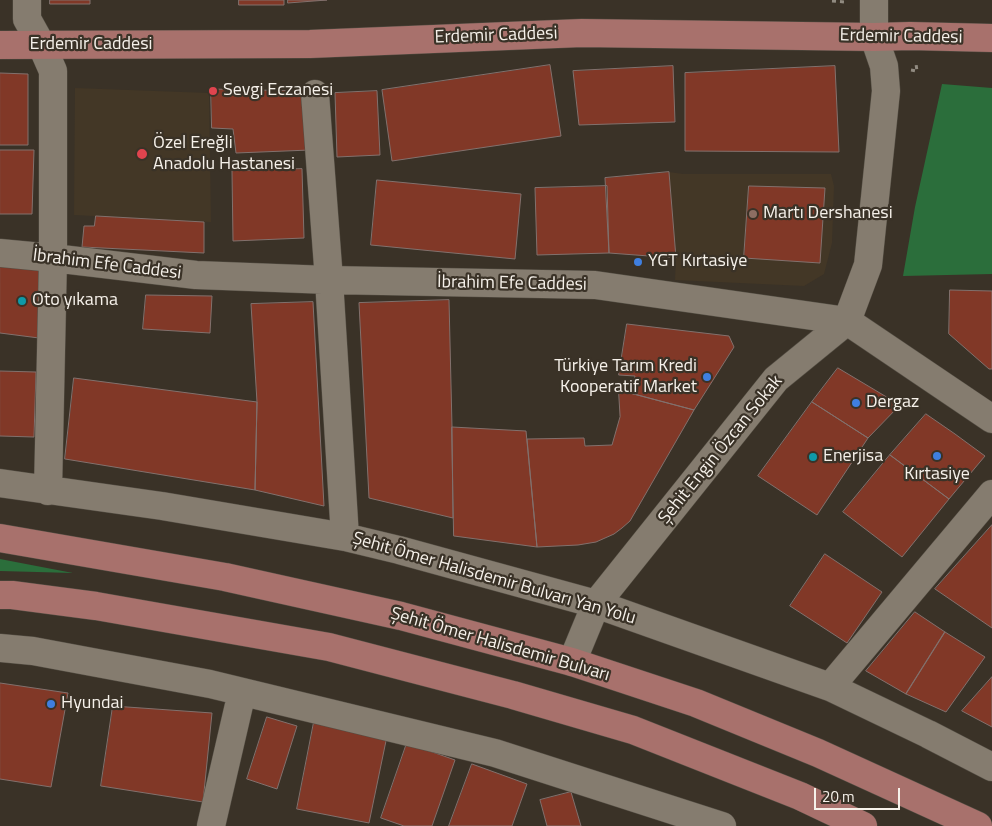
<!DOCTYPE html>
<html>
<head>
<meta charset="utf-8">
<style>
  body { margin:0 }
  #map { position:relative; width:992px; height:826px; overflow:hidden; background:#3a3227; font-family:"Titillium Web",sans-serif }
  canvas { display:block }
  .scale { position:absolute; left:814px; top:788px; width:86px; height:22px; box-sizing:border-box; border:2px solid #f6f1ea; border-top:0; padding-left:6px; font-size:15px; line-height:18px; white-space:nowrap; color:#f6f1ea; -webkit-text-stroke:4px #3a3227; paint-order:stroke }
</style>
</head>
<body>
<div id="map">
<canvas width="992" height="826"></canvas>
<div class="scale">20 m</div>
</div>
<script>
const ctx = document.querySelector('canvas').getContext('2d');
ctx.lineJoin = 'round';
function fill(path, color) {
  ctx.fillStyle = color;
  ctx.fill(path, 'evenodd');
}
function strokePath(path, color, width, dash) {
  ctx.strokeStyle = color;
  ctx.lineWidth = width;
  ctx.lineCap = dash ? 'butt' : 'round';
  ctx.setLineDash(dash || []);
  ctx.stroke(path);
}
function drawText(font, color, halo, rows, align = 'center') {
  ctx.font = font + ' "Titillium Web",sans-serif';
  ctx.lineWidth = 4.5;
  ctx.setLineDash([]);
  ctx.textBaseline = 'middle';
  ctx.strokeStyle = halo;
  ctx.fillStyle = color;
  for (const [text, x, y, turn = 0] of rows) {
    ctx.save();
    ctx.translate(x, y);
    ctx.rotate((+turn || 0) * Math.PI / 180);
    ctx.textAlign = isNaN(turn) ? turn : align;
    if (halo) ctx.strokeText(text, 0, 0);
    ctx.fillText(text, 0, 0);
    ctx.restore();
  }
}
const built = new Path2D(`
  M75 88 209 93 211 222 74 215Z
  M669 172 683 174H831L834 186 832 243 824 274 804 286 675 280 676 258Z`);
const green = new Path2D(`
  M942 84 992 88V274L903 276 915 207Z
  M0 559 73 573 0 571Z`);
const building = new Path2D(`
  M50 0H90V4H50Z
  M239 0H284V5H239Z
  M288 0H327L288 3Z
  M550 65 561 136 392 161 382 90Z
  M673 66 675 122 579 125 573 71Z
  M835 66 839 152 685 151V73Z
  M0 73 28 74V145H0Z
  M211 89 303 91 310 150 236 153 233 129 212 128Z
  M377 91 380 155 337 157 335 93Z
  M0 150H34L32 214H0Z
  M302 169 304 238 233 241 232 171Z
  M669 172 676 258 609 253 605 178Z
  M377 180 521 194 515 259 371 245Z
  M607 186 609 253 537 255 535 188Z
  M749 186 825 188 820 263 744 258Z
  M96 216 204 222V253L82 247 84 226H94Z
  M0 266 47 270 39 338 0 333Z
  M950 290 992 291V369H989L949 334Z
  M146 295 212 296 210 333 143 329Z
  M449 300 452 427 453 518 369 498 359 303Z
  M313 302 324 506 255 490 257 402 251 304Z
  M627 324 729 336 734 347 694 410 630 393 635 376 619 375Z
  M838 368 900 405 868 438 812 402Z
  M0 371 36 372 34 437 0 436Z
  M74 378 257 402 255 490 65 459Z
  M619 392 630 393 694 410 630 521 622 528 614 534 596 542 578 545 537 547 527 439 584 438 585 446 612 445 620 417Z
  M812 402 868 438 817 515 758 476Z
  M926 414 955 434 985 456 949 499 890 455Z
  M452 427 526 431 537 547 454 536Z
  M890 455 949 499 902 557 843 512Z
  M992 525V628L935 589Z
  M825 554 882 592 847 643 790 606Z
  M915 612 945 632 906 694 866 671Z
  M945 632 985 657 946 712 906 694Z
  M992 677V727L962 711Z
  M0 683 68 693 51 787 0 779Z
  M113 706 212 713 203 802 101 786Z
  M267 717 297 726 277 789 247 779Z
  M314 722 387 736 369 823 297 809Z
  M407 743 455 760 432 826H404L381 818Z
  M472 764 527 784 512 826H449Z
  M571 792 581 826H547L540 800Z`);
const path = new Path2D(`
  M832 1 845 2
  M911 70 917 71 916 64`);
const minor = new Path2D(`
  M27 0V19L42 46 53 71V258L48 491
  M315 94 329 280 345 537
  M0 253 53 258 196 275 329 280 595 285 847 321 992 419
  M0 483 162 506 345 537 399 550 596 604 830 687 928 734 992 767
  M0 648 33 651 210 684 495 753 722 826
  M572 662 596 604 776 379 847 321 868 265 886 91 884 66 874 37V0
  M830 687 992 494
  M211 826 242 692`);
const major = new Path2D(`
  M0 45 310 44 582 33 874 37 910 36 992 38
  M0 538 225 577 401 616 572 662 696 703 818 753 978 826
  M0 595H12L96 606 329 647 513 695 633 730 800 796 863 826`);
const markers = [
  [213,91,5,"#e0444e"],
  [142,154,6,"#e0444e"],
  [753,214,5,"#8d6e63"],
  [638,262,5,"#3f7fe0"],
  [22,301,5,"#0f9aa8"],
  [707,377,5,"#3f7fe0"],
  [856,403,5,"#3f7fe0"],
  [937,456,5,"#3f7fe0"],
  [813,457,5,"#0f9aa8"],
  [51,704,5,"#3f7fe0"]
];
const streetNames = [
  ["Erdemir Caddesi",496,36,-2],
  ["Erdemir Caddesi",901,37,1],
  ["Erdemir Caddesi",91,45],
  ["İbrahim Efe Caddesi",107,265,7],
  ["İbrahim Efe Caddesi",512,284,1],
  ["Şehit Engin Özcan Sokak",721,450,-51],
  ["Şehit Ömer Halisdemir Bulvarı Yan Yolu",494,579,16],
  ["Şehit Ömer Halisdemir Bulvarı",500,645,16]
];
const poiNames = [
  ["Sevgi Eczanesi",223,91],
  ["Özel Ereğli",153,144],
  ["Anadolu Hastanesi",153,165],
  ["Martı Dershanesi",763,214],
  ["YGT Kırtasiye",648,262],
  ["Oto yıkama",32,301],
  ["Türkiye Tarım Kredi",697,367,"right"],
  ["Kooperatif Market",697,388,"right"],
  ["Dergaz",866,403],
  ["Enerjisa",823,457],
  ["Kırtasiye",937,475,"center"],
  ["Hyundai",61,704]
];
fill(built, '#433726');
fill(green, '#2b6e3b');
fill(building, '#813827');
strokePath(building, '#82716d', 1);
strokePath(minor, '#544e44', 29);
strokePath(major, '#544e44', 29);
strokePath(path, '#918b81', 3, [4, 4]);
strokePath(minor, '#857c6f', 28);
strokePath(major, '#a8716c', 28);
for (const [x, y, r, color] of markers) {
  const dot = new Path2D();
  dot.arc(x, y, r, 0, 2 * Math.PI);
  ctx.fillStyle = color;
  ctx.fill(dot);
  strokePath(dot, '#3a3227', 2);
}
drawText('18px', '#f6f1ea', '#3a3227', streetNames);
drawText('18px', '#f6f1ea', '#3a3227', poiNames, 'left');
</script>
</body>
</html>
